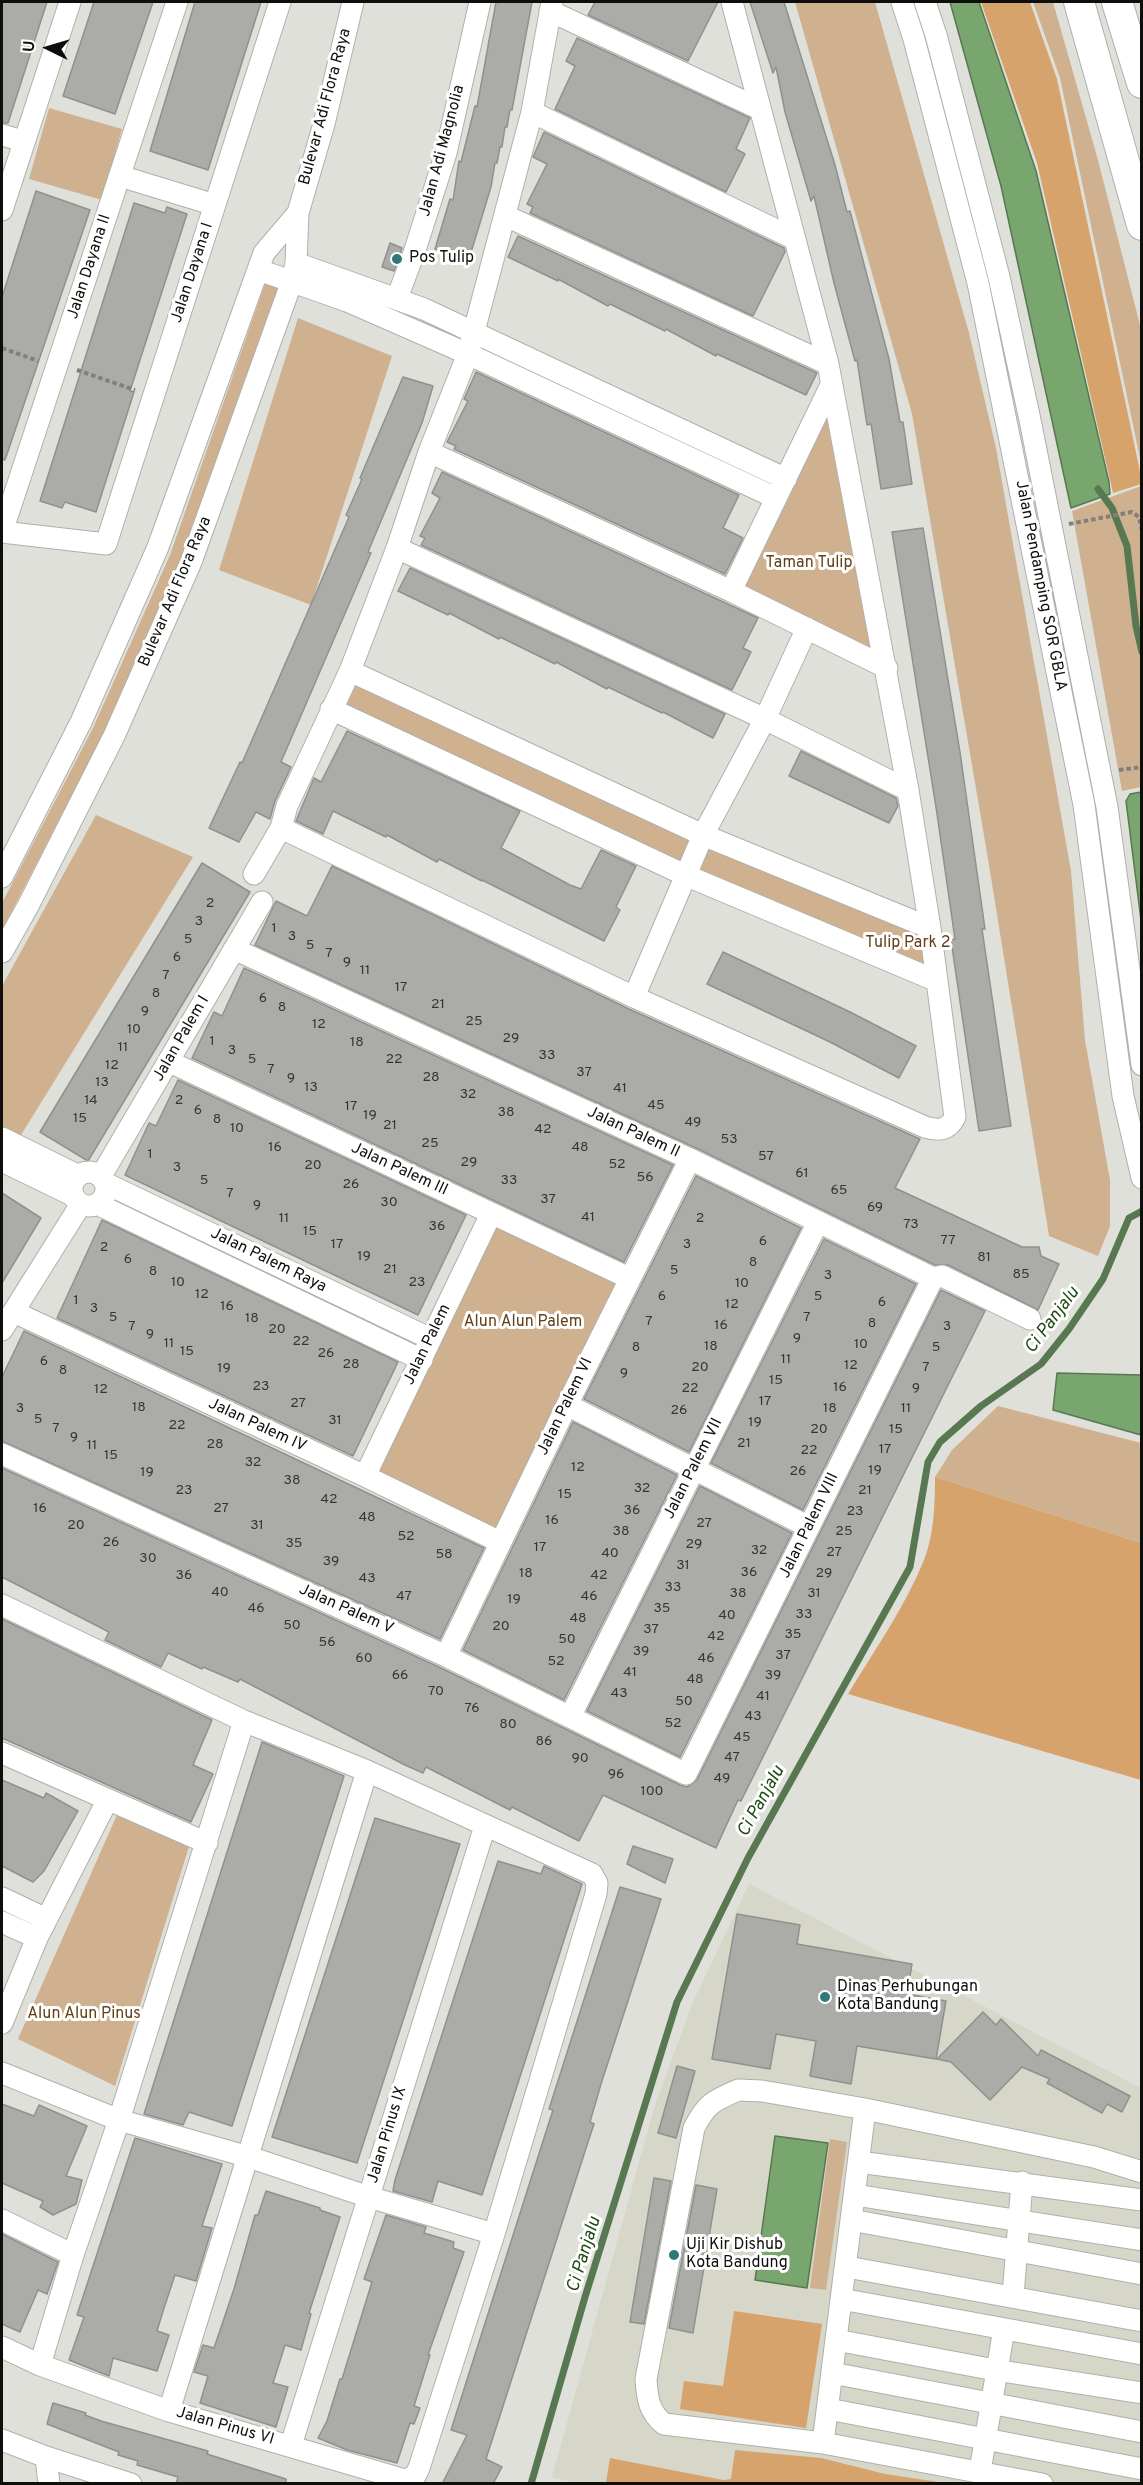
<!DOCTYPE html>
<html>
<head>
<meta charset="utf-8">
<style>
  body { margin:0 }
  #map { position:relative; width:1143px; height:2485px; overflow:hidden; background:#e0e0db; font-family:Overpass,sans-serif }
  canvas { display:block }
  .frame { position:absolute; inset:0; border:3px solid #0e0e0c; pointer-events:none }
  .north { position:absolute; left:18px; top:18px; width:60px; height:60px; -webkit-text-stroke:4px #fff; paint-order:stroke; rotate:275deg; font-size:16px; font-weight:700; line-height:24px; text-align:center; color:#0e0e0c }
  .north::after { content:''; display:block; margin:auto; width:21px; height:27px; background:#0e0e0c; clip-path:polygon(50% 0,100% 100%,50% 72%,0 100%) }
</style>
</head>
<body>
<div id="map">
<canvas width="1143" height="2485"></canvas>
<div class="frame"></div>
<div class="north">U</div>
</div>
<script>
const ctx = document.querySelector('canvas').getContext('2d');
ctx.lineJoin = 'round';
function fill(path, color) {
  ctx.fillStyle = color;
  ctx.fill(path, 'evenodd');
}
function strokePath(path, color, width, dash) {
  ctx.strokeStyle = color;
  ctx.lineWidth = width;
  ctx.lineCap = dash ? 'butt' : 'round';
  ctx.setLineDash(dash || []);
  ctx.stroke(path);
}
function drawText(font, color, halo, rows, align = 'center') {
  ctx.font = font + ' Overpass,sans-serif';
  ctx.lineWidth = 6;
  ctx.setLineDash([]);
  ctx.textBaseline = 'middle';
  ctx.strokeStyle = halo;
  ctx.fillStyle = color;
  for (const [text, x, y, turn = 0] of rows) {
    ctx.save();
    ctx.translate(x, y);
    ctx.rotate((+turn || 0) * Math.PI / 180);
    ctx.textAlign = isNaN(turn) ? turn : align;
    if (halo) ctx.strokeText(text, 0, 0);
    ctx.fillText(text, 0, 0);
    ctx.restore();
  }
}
const built = new Path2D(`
  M749 1884 1141 2088V2483L579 2484 552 2477 654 2108 692 2004Z`);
const green = new Path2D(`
  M795 2H875L969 333 996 448 1071 871 1085 1040 1110 1180V1226L1098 1256 1049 1236 988 859 912 414Z
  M1033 2H1053L1098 160 1141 329V463L1060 78Z
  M49 108 122 129 102 200 29 179Z
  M265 284 278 288 181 558 104 733 2 930V903L93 728 170 555Z
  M298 318 392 356 311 605 219 570Z
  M830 395 882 661 737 588Z
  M1141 486V787L1122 791 1072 511Z
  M350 671 930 928 937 981 331 709Z
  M96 815 193 857 21 1135 2 1127V986Z
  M121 1198 409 1335 406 1343 117 1206Z
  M494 1224 618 1283 498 1533 375 1473Z
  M998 1406 1141 1443V1543L935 1477 952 1450Z
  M120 1808 191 1840 115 2086 18 2039Z
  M830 2139 847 2142 826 2290 810 2288Z`);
const forest = new Path2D(`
  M981 2H1030L1057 79 1141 476V484L1113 493 1037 163Z
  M935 1477 1141 1543V1780L848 1694C874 1651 905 1607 924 1560 934 1534 935 1505 935 1477Z
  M734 2311 822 2324 806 2428 680 2409 684 2381 723 2386Z
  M735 2450 821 2458 885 2474 945 2483H606L610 2458 723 2480 731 2479Z`);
const water = new Path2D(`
  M950 2H979L1036 171 1109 482 1110 494 1071 508 1001 186Z
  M1141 792H1142L1141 920 1126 801 1130 794Z
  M1057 1373 1141 1375V1435L1053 1410Z
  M775 2136 828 2143 807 2288 755 2280Z`);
const stream = new Path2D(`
  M1098 489 1112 508 1127 546 1136 626 1142 652
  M531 2484 585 2297 677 2002 748 1858 910 1567 928 1462 940 1442 981 1406 1041 1364 1069 1329 1103 1279 1129 1218 1142 1211`);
const building = new Path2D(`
  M2 2H47L8 123H2Z
  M94 2H153L115 114 63 96Z
  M195 2H261L208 170 150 151Z
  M496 2H532L512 110H510L507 127H505L502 147H500L497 163H495L491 187 469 259 435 249 450 199 453 200 459 161 461 162 475 106 477 107Z
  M595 2H718L688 61 588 15Z
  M750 2H784L835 165 847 212 850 211 889 359 900 422H903L912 484 881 489 871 424 867 425 857 360 855 361 834 283 814 196 811 201 785 112 776 67 773 73Z
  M577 38 750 118 736 149 745 154 726 192 555 109 575 66 566 61Z
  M544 132 784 248 785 252 753 316 530 213 533 207 527 204 547 164 533 157Z
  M36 191 90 210 5 460 2 459V297Z
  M134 203 165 213 167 207 187 214 130 391 134 392 96 512 65 502 62 508 40 501Z
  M518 236 817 373 806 395 717 354 716 356 666 329 665 331 610 304 608 306 558 279V281L508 257Z
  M390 243 402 248 394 271 382 267Z
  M476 372 739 495 723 528 743 538 725 574 454 449 456 446 447 442 468 401 464 399Z
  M403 377 433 386 422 423 368 552 371 553 281 762 291 767 275 801 270 819 256 812 239 842 209 828 240 762 242 763 349 517 346 515 362 479 360 478Z
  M442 472 758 618 743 648 751 652 732 690 421 545 425 538 420 536 440 498 432 493Z
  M923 528 960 752 985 929H982L1011 1126 979 1131 951 940 955 939 936 807 892 532Z
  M410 568 725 714 713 738 663 712 662 713 608 687 607 689 556 662 555 664 500 637 499 639 449 613 448 615 398 591Z
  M347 731 520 811 501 848 570 885 581 889 601 850 636 866 616 907 620 910 604 941 482 880V881L439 859 437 862 387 835 386 837 333 811 323 834 296 821 314 778 321 782Z
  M801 751 896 798 898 806 889 823 789 776Z
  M202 863 250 892 88 1161 40 1132Z
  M332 866 629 1009 920 1139 895 1188 1022 1247H1039L1041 1256 1059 1264 1038 1310 948 1265H935L696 1148 255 945 276 901 307 916Z
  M723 952 850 1012 916 1046 899 1078 830 1042 707 984Z
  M244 968 673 1165 624 1262 192 1058 214 1012 222 1016Z
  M178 1080 466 1215 418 1315 125 1175 149 1123 156 1126Z
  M696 1176 801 1228 689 1452 584 1399Z
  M2 1193 41 1218 2 1283Z
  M102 1220 398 1362 353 1456 57 1318Z
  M824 1239 916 1284 803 1510 711 1463Z
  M941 1290 985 1311 751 1781 741 1801 738 1800 716 1848 603 1795 579 1841 512 1807 510 1810 426 1767 423 1773 405 1765 240 1679 238 1682 203 1667 202 1669 168 1653 161 1667 105 1640 109 1632 2 1577V1468L441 1668 680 1785 687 1787 697 1780Z
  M24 1331 484 1548 440 1639 2 1441V1377Z
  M573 1422 677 1475 564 1700 463 1650Z
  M700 1486 792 1533 680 1757 587 1711Z
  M2 1619 212 1720 193 1765 213 1774 191 1822 2 1738Z
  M262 1742 344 1776 232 2126 189 2112 183 2125 144 2114Z
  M2 1780 44 1798 46 1793 78 1811 44 1871 33 1882 2 1866Z
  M375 1818 460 1844 357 2163 272 2137Z
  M633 1846 673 1859 665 1883 627 1864Z
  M498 1861 541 1874 544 1866 582 1884 482 2195 438 2181 432 2202 393 2191 395 2180Z
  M620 1887 661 1899 601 2084 590 2122 594 2124 588 2142 486 2459 502 2467 493 2484H442L467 2435 451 2430 544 2138 553 2110 549 2109Z
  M737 1914 800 1925 797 1944 912 1964 907 1994 946 2001 936 2059 857 2046 851 2084 810 2076 816 2041 776 2034 770 2069 712 2059Z
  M983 2012 996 2025 1001 2019 1038 2056 1041 2050 1130 2096 1122 2112 1107 2104 1102 2113 1047 2083 1050 2079 1022 2067 990 2100 951 2062 937 2059Z
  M677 2066 695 2071 676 2138 658 2133Z
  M2 2104 34 2116 39 2105 87 2126 66 2176 82 2180 76 2204 53 2215 40 2207 43 2201 2 2183Z
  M135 2138 222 2164 202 2226 212 2228 196 2281 175 2275 164 2308 157 2331 169 2335 157 2371 113 2358 109 2376 69 2360 84 2317 77 2315Z
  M654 2178 671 2181 644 2324 630 2322Z
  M696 2185 717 2189 693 2333 669 2328Z
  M266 2191 320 2208V2210L340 2217 309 2313 311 2314 301 2350 285 2345 273 2383 288 2387 276 2427 200 2403 208 2376 194 2372 203 2345 214 2348 234 2289 255 2215H258Z
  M386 2215 426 2227 424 2233 454 2242 453 2248 464 2252 428 2355H430L414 2406 420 2408 414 2424 410 2423 397 2463 347 2450 318 2438 327 2421 340 2379H342L372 2282 364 2279Z
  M2 2234 58 2262 47 2294 38 2290 20 2332 2 2324Z
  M53 2403 86 2413 85 2415 101 2421 208 2451 207 2454 286 2479V2484H176L178 2477 137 2465 138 2461 118 2455 119 2452 47 2424Z`);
const path = new Path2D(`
  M2 348 38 361
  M77 370 135 390
  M1069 524 1132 512 1139 517 1142 531
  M1119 770 1142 767`);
const minor = new Path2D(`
  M552 2 532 112 468 354 429 452 397 548 350 671 287 806 281 828 634 997 925 1127C938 1131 948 1131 955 1117L930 928 908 790 828 364 732 2
  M902 2 914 39 978 283 1084 805 1123 1096 1142 1178
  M925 2 936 35 999 277 1030 420 1107 807 1142 1065
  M550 11 760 109
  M532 112 795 239
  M2 135 23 141
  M120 176 215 205
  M2 210 70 2
  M506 216 828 364
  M296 263 424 309 786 479
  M259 270 347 301 468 354 776 498
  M397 298 414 253 446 153 480 2
  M831 385 731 591 887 668
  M429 452 731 591
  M2 532 106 544 280 2
  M2 532 177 2
  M397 548 765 719 908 790
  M350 671 703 835 930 928
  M331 709 685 875 937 981
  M254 874 281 828
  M2 877 81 722 158 547 264 253 298 213
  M234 949 690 1159 933 1278 942 1276 1030 1319
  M2 952 28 906 114 736 191 562 292 281 296 263 298 213 324 124 353 2
  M634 997 703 835 765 719 807 628
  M170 1062 629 1278
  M2 1138 77 1175
  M2 1161 72 1195
  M72 1189a17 17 0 1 1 34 0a17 17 0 1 1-34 0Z
  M101 1176 262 902
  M105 1183 431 1339
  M97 1204 422 1360
  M14 1312 365 1476 500 1542
  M2 1330 81 1204
  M567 1405 809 1527
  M2 1454 446 1656 686 1774 933 1278
  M365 1476 491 1214
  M2 1605 244 1721
  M446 1656 567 1405 690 1159
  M570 1717 818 1222
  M244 1721 367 1771 592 1874 597 1883 596 1894 494 2234 419 2468 415 2476 405 2480 169 2411 40 2365 73 2255 119 2120Z
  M2 1753 207 1843
  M2 1898 46 1919
  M2 1922 37 1938
  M2 2023 37 1938 107 1801
  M2 2073 119 2120 249 2157 369 2197 494 2234
  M738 2090 762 2091 865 2109 823 2443 664 2424C649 2412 647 2398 646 2379L694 2128C707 2103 713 2101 738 2090Z
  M865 2109 1094 2157 1142 2172
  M859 2162 1142 2200
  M855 2195 1142 2240
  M2 2220 73 2255
  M851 2220 1142 2274
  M847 2267 1142 2321
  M1013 2296 1022 2182
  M841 2299 1142 2354
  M836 2340 995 2370 1142 2393
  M2 2347 40 2365
  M832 2373 1142 2432
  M828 2409 1142 2469
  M169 2411 367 1771
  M2 2440 46 2457 131 2484
  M823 2443 1042 2484
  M291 2445 485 1826
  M46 2457 49 2484
  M980 2471 1004 2329`);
const highway = new Path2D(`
  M1079 2 1142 225
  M1117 2 1142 83`);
const markers = [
  [397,259,6,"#307978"],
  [825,1997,6,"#307978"],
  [674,2255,6,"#307978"]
];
const numberNames = [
  ["2",210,904],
  ["3",199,922],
  ["1",274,929],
  ["3",292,937],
  ["5",188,940],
  ["5",310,946],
  ["7",329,954],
  ["6",177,958],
  ["9",347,963],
  ["11",365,971],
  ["7",166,976],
  ["17",401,988],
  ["8",156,994],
  ["6",263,999],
  ["21",438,1005],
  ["8",282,1008],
  ["9",145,1012],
  ["25",474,1022],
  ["12",319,1025],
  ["10",134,1030],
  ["29",511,1039],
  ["1",212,1042],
  ["18",357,1043],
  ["11",123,1048],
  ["3",232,1051],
  ["33",547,1056],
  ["5",252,1060],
  ["22",394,1060],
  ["12",112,1066],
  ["7",271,1070],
  ["37",584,1073],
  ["28",431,1078],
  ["9",291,1079],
  ["13",102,1083],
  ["13",311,1088],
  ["41",620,1089],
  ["32",468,1095],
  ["14",91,1101],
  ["2",179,1101],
  ["45",656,1106],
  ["17",351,1107],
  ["6",198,1111],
  ["38",506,1113],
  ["19",370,1116],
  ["15",80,1119],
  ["8",217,1120],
  ["49",693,1123],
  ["21",390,1126],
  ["10",237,1129],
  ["42",543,1130],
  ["53",729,1140],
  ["25",430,1144],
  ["16",275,1148],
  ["48",580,1148],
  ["1",150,1155],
  ["57",766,1157],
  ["29",469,1163],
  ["52",617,1165],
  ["20",313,1166],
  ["3",177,1168],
  ["61",802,1174],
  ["56",645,1178],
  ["5",204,1181],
  ["33",509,1181],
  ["26",351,1185],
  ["65",839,1191],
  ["7",230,1194],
  ["37",548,1200],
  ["30",389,1203],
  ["9",257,1206],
  ["69",875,1208],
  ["41",588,1218],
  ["11",284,1219],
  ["2",700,1219],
  ["73",911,1225],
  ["36",437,1227],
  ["15",310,1232],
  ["77",948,1241],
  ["6",763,1242],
  ["17",337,1245],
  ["3",687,1245],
  ["2",104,1248],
  ["19",364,1257],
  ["81",984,1258],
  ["6",128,1260],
  ["8",753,1263],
  ["21",390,1270],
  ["5",674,1271],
  ["8",153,1272],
  ["85",1021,1275],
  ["3",828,1276],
  ["10",178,1283],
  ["23",417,1283],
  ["10",742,1284],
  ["12",202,1295],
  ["6",662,1297],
  ["5",818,1297],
  ["1",76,1301],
  ["6",882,1303],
  ["12",732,1305],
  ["16",227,1307],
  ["3",94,1309],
  ["5",113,1318],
  ["7",807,1318],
  ["18",252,1319],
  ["7",649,1322],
  ["8",872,1324],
  ["16",721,1326],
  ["7",132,1327],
  ["3",947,1327],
  ["20",277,1330],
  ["9",150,1335],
  ["9",797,1339],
  ["22",301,1342],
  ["11",169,1344],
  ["10",861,1345],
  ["18",711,1347],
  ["8",636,1348],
  ["5",936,1348],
  ["15",187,1352],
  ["26",326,1354],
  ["11",786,1360],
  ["6",44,1362],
  ["28",351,1365],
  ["12",851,1366],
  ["20",700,1368],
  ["7",926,1368],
  ["19",224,1369],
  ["8",63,1371],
  ["9",624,1374],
  ["15",776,1381],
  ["23",261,1387],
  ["16",840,1388],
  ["22",690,1389],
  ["9",916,1389],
  ["12",101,1390],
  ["17",765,1402],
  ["27",298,1404],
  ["18",139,1408],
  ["3",20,1409],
  ["18",830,1409],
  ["11",906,1409],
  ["26",679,1411],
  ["5",38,1420],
  ["31",335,1421],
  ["19",755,1423],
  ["22",177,1426],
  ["7",56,1429],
  ["20",819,1430],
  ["15",896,1430],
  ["9",74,1438],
  ["21",744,1444],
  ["28",215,1445],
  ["11",92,1446],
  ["17",885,1450],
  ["22",809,1451],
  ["15",111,1456],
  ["32",253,1463],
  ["12",578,1468],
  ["19",875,1471],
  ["26",798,1472],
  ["19",147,1473],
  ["38",292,1481],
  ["32",642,1489],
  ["23",184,1491],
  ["21",865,1491],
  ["15",565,1495],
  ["42",329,1500],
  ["16",40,1509],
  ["27",221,1509],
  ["36",632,1511],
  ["23",855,1512],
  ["48",367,1518],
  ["16",552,1521],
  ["27",704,1524],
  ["20",76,1526],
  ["31",257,1526],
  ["38",621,1532],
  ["25",844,1532],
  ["52",406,1537],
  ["26",111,1543],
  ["35",294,1544],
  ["29",694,1545],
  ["17",540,1548],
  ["32",759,1551],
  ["27",834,1553],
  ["40",610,1554],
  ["58",444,1555],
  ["30",148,1559],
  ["39",331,1562],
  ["31",683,1566],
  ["36",749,1573],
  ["18",526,1574],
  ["29",824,1574],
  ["36",184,1576],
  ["42",599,1576],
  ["43",367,1579],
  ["33",673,1588],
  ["40",220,1593],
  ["38",738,1594],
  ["31",814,1594],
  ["47",404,1597],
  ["46",589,1597],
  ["19",514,1600],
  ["46",256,1609],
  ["35",662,1609],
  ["33",804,1615],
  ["40",727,1616],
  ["48",578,1619],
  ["50",292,1626],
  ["20",501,1627],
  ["37",651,1630],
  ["35",793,1635],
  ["42",716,1637],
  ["50",567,1640],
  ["56",327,1643],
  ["39",641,1652],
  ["37",783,1656],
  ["60",364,1659],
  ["46",706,1659],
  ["52",556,1662],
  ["41",630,1673],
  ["66",400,1676],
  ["39",773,1676],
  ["48",695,1680],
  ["70",436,1692],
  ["43",619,1694],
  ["41",763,1697],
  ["50",684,1702],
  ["76",472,1709],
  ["43",753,1717],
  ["52",673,1724],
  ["80",508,1725],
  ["45",742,1738],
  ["86",544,1742],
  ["47",732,1758],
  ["90",580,1759],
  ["96",616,1775],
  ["49",722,1779],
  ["100",652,1792]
];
const streetNames = [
  ["Bulevar Adi Flora Raya",326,107,-75],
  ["Jalan Adi Magnolia",443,151,-75],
  ["Jalan Dayana II",90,267,-72],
  ["Jalan Dayana I",193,273,-72],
  ["Jalan Pendamping SOR GBLA",1040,586,79],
  ["Bulevar Adi Flora Raya",176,592,-67],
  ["Jalan Palem I",182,1039,-60],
  ["Jalan Palem II",633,1133,25],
  ["Jalan Palem III",399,1170,25],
  ["Jalan Palem Raya",268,1261,26],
  ["Jalan Palem",428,1345,-64],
  ["Jalan Palem VI",566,1407,-64],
  ["Jalan Palem IV",257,1426,25],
  ["Jalan Palem VII",694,1469,-63],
  ["Jalan Palem VIII",810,1526,-64],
  ["Jalan Palem V",346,1610,24],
  ["Jalan Pinus IX",388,2135,-73],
  ["Jalan Pinus VI",225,2427,16]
];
const poiNames = [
  ["Pos Tulip",409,259],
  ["Dinas Perhubungan",837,1988],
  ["Kota Bandung",837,2006],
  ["Uji Kir Dishub",686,2246],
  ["Kota Bandung",686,2264]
];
const parkNames = [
  ["Taman Tulip",809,564],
  ["Tulip Park 2",908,944],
  ["Alun Alun Palem",523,1323],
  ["Alun Alun Pinus",84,2015]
];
const waterNames = [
  ["Ci Panjalu",1053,1321,-53],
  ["Ci Panjalu",762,1802,-61],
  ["Ci Panjalu",585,2255,-73]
];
fill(built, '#d6d6c9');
fill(green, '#cfb08f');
fill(forest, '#d7a36c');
fill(water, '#78a66e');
strokePath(water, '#587851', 1.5);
strokePath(stream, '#587851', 7);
fill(building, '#abaca8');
strokePath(building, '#8f918d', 1.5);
strokePath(minor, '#b0b0ab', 23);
strokePath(highway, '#b0b0ab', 32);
strokePath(path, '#80807c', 4, [4.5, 3]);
strokePath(minor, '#fff', 21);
strokePath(highway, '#fff', 30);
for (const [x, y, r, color] of markers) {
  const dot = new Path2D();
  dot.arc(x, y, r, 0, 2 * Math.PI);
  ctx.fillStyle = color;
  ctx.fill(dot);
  strokePath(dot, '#fff', 2);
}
drawText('14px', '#353633', null, numberNames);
drawText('16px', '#0e0e0c', '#fff', streetNames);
drawText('16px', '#0e0e0c', '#fff', poiNames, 'left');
drawText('16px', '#634015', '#fff', parkNames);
drawText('italic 18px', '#1c4a11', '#fff', waterNames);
</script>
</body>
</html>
